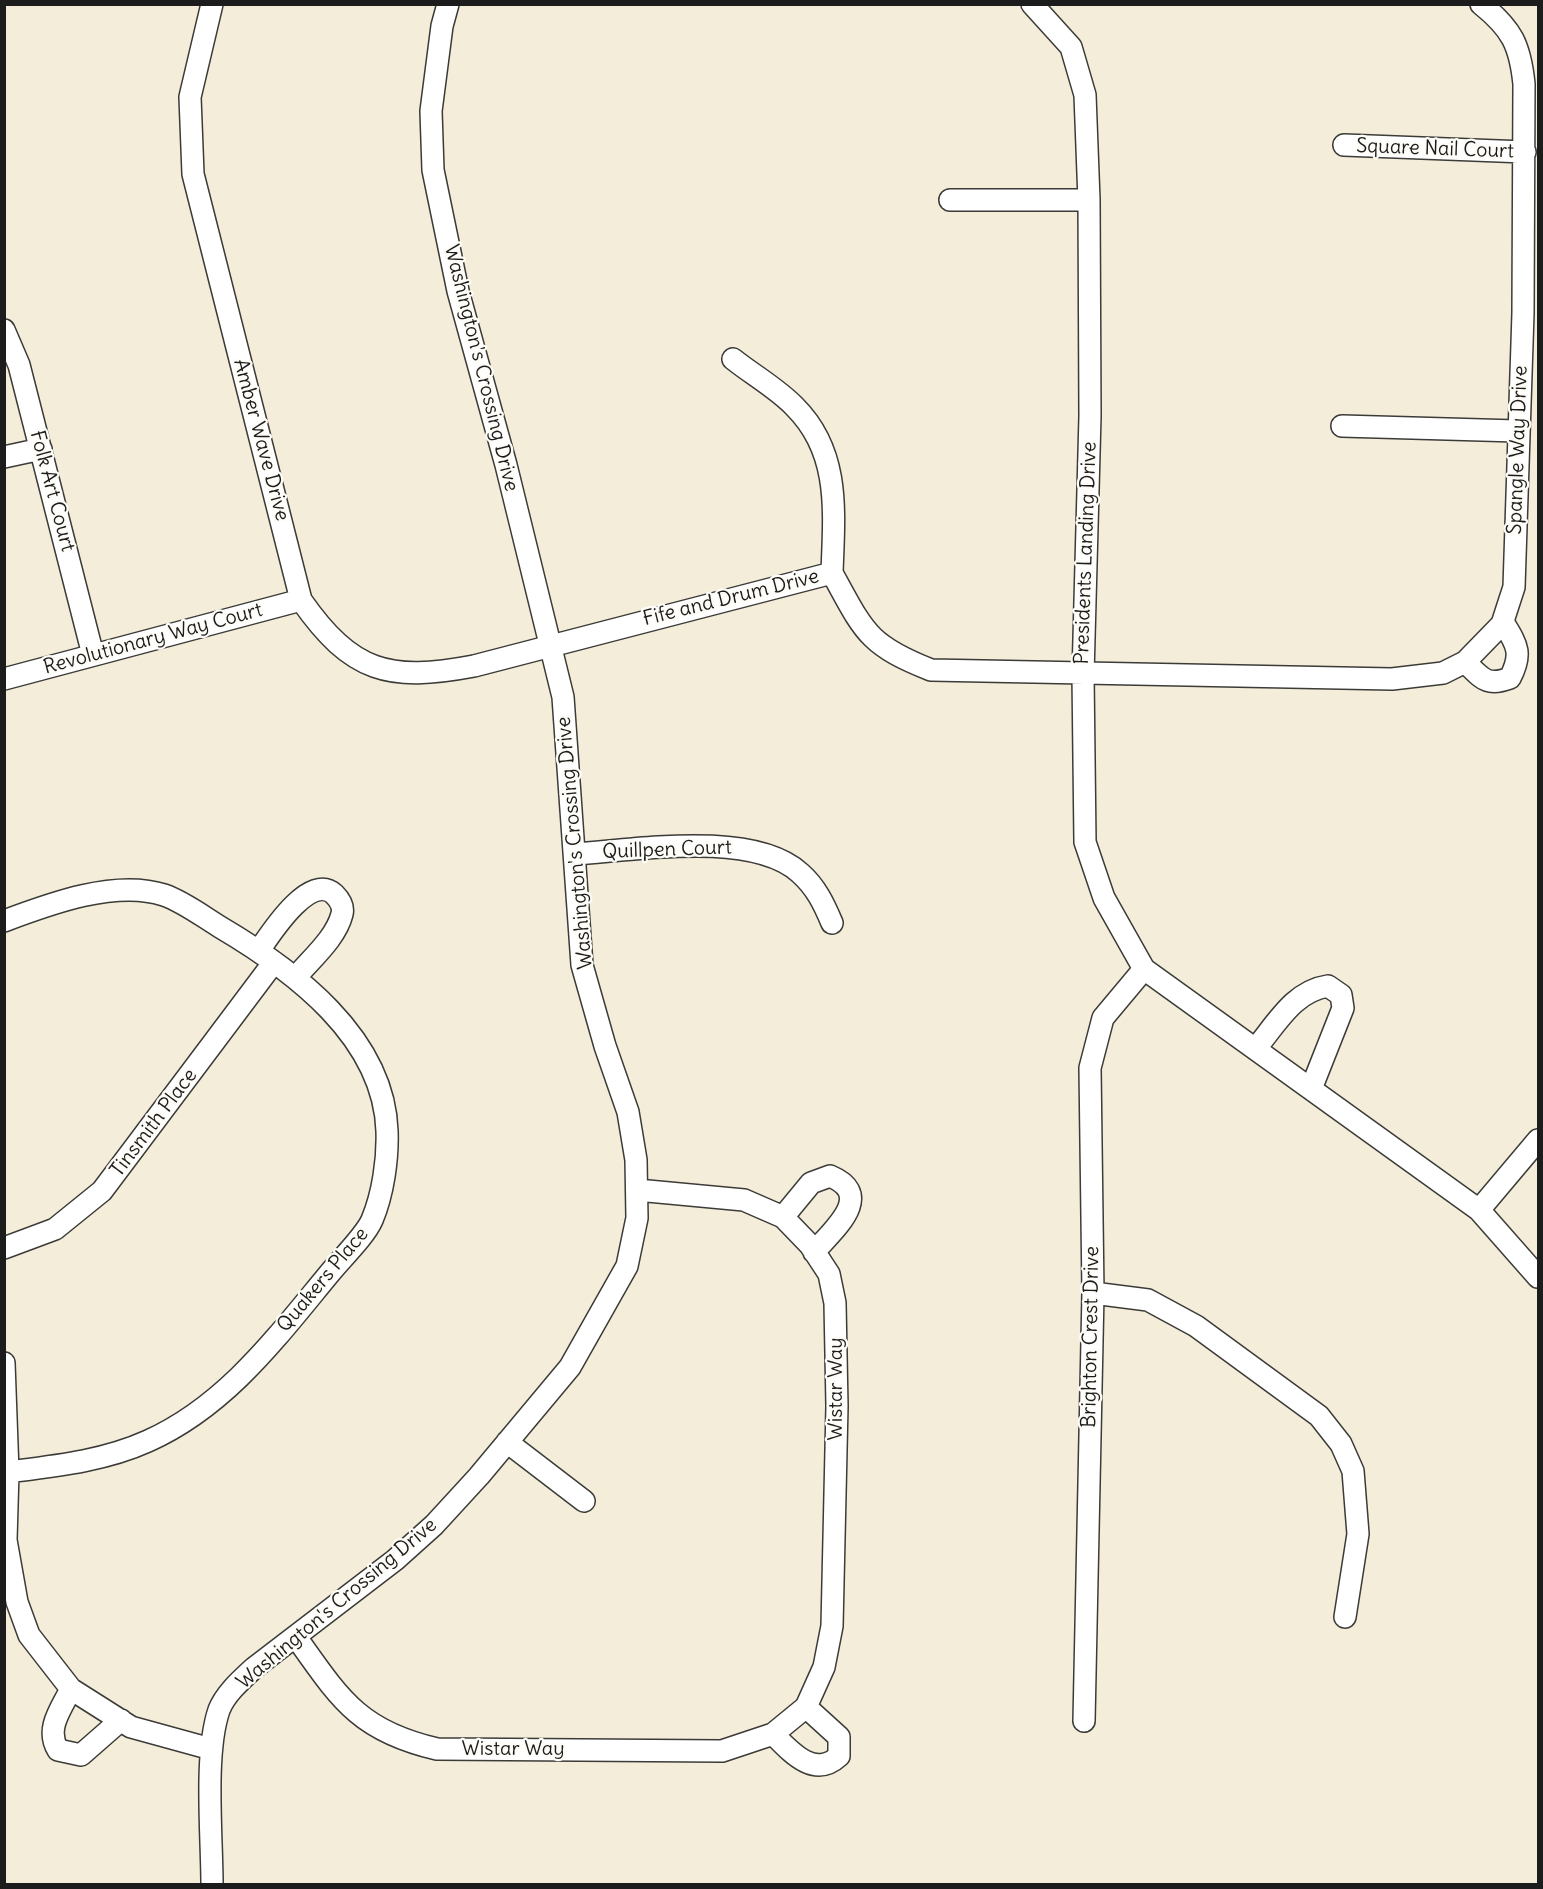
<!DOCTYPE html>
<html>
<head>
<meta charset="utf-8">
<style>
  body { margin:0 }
  #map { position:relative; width:1543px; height:1889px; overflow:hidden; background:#f3edd9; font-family:Delius,sans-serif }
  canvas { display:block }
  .frame { position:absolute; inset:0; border:6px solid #1c1c1c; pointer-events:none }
</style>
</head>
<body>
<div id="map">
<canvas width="1543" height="1889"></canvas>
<div class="frame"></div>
</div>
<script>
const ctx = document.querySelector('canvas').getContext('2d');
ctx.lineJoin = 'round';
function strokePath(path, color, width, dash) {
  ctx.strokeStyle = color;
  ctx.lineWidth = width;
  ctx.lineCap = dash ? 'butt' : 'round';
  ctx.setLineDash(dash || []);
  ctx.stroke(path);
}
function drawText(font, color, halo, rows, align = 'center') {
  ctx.font = font + ' Delius,sans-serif';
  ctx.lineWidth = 4.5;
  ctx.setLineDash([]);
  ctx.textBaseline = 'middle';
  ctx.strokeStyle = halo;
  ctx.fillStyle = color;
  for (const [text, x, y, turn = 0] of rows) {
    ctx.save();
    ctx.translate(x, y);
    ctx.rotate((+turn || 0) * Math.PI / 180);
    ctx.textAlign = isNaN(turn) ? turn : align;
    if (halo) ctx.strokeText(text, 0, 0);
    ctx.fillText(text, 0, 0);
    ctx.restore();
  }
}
const minor = new Path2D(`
  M212 4 190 97 193 174 301 600C352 673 389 682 474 666L832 573C864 631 867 645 931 670L1392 679 1443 673 1465 662 1502 624 1514 587 1523 313 1524 84C1520 45 1512 29 1481 4
  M1032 4 1071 47 1085 95 1089 200 1090 416 1083 675 1085 842 1104 898 1144 969 1479 1210 1538 1277
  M1344 145 1525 152
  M950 200H1089
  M4 330 19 365 93 655
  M733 359C753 375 778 389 795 407 841 453 834 513 832 573
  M1342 426 1517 431
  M4 457 41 449
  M1465 662C1482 678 1486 687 1510 678 1523 653 1517 645 1503 622
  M4 679 301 600
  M575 854C635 850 753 830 800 873 816 887 824 904 832 923
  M4 921C49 904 116 879 164 895 184 902 202 916 220 927 293 970 384 1037 387 1131 388 1159 383 1194 372 1220 365 1236 341 1259 329 1274 276 1338 226 1406 148 1441 104 1461 55 1466 8 1472
  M260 949C271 933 310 872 334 894 339 899 344 906 342 914 336 938 312 958 296 977
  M1256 1048C1277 1023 1294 991 1328 986L1341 995 1343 1008 1311 1089
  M1479 1210 1538 1140
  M783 1217 811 1183 830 1176C876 1195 833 1230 814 1252
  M4 1248 55 1229 102 1191 274 962
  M1093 1293 1148 1300 1196 1326 1319 1416 1341 1444 1353 1471 1358 1534 1345 1617
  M4 1363 8 1472 6 1540 17 1602 29 1635 71 1689 131 1727 211 1749
  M507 1442 584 1501
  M296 1637C340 1699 359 1731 437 1749L722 1751 773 1734 806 1707 824 1667 832 1626 837 1406 835 1303 829 1274 810 1245 783 1217 744 1200 637 1190
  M71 1689C61 1709 45 1729 58 1750L81 1755 121 1720
  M1084 1721 1093 1293 1090 1068 1103 1018 1144 969
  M773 1734C791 1752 814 1779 839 1756V1737L806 1707
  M212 1884C212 1836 204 1754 219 1710 225 1694 241 1680 254 1668L395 1560 434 1525 479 1476 570 1367 627 1266 637 1218 636 1160 628 1112 605 1046 582 965 563 697 506 465 458 291 433 170 431 111 442 26 448 4`);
const streetNames = [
  ["Square Nail Court",1435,149,2],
  ["Washington's Crossing Drive",481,368,76],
  ["Amber Wave Drive",261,440,75],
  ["Spangle Way Drive",1518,450,-88],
  ["Folk Art Court",52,491,75],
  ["Presidents Landing Drive",1086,553,-88],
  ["Fife and Drum Drive",731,598,-14],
  ["Revolutionary Way Court",153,639,-15],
  ["Washington's Crossing Drive",575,843,-95],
  ["Quillpen Court",667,850,-2],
  ["Tinsmith Place",154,1123,-53],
  ["Quakers Place",323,1280,-50],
  ["Brighton Crest Drive",1091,1337,-89],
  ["Wistar Way",836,1389,-90],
  ["Washington's Crossing Drive",337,1604,-40],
  ["Wistar Way",513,1749]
];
strokePath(minor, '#3c3b38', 24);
strokePath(minor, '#fff', 21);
drawText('20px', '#1c1c1c', '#fdfcf7', streetNames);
</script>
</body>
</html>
